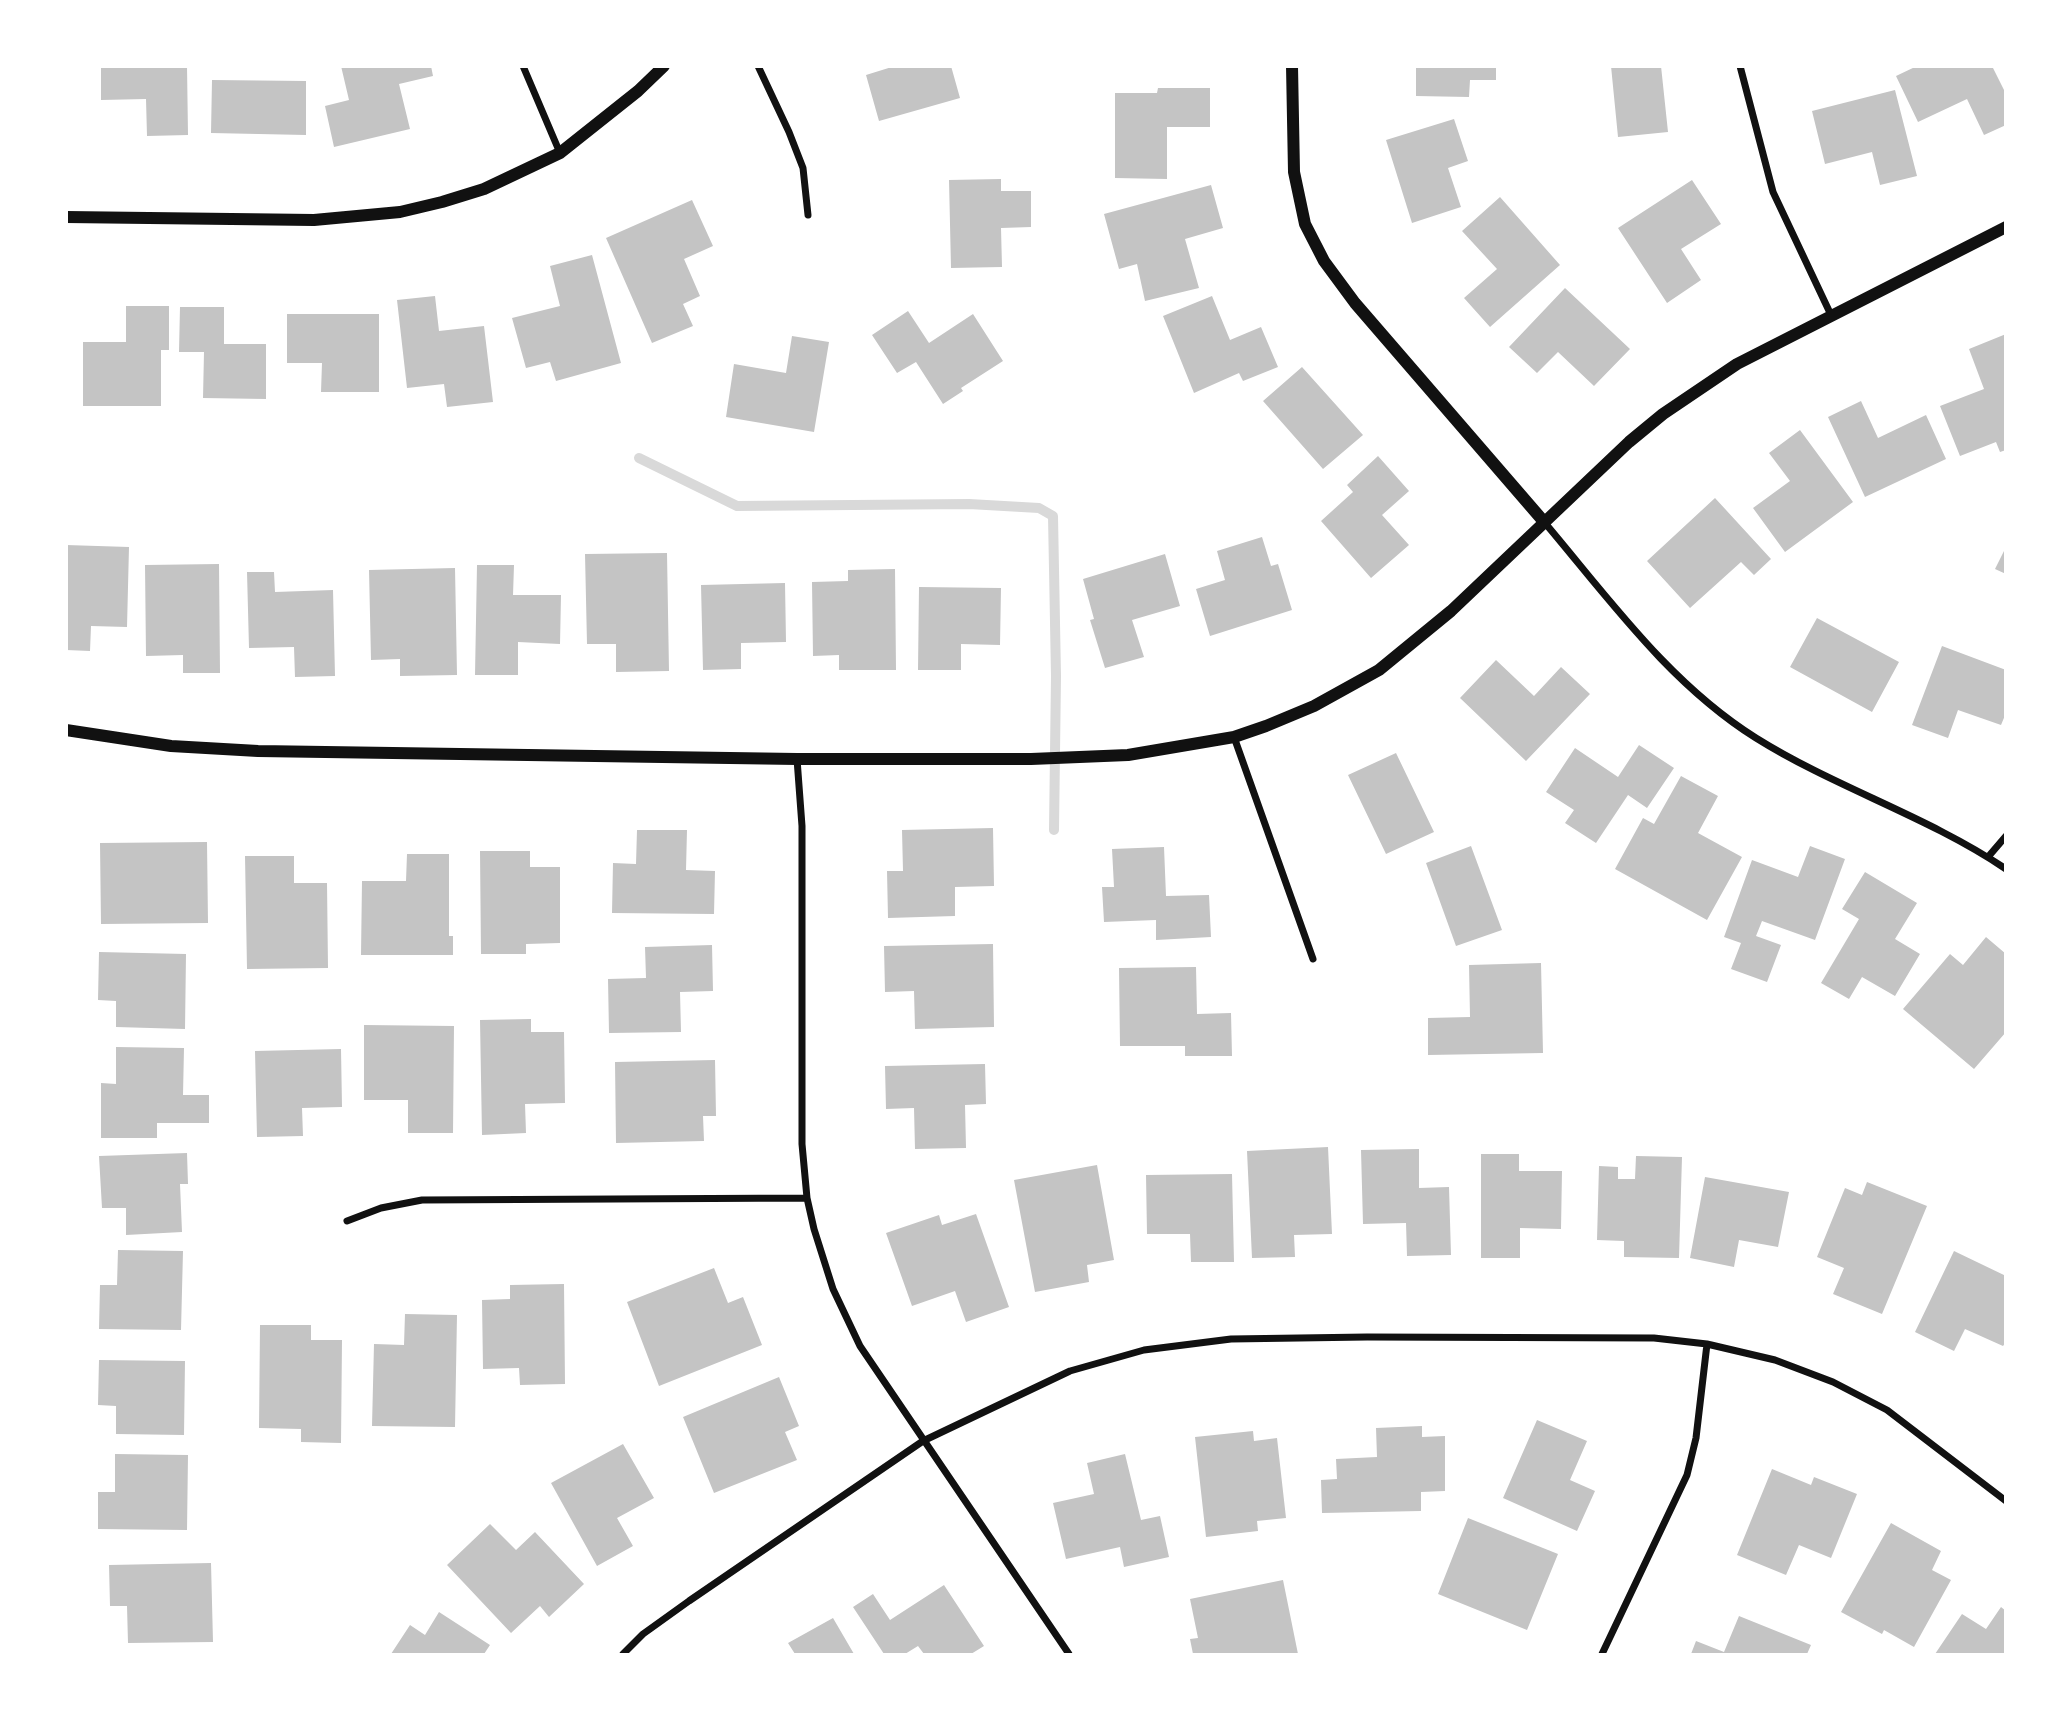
<!DOCTYPE html>
<html>
<head>
<meta charset="utf-8">
<style>
  body { margin:0 }
  #map { position:relative; width:2072px; height:1721px; overflow:hidden; background:#fff; font-family:Ubuntu,sans-serif }
  canvas { display:block }
  .frame { position:absolute; inset:0; border:68px solid #fff; pointer-events:none }
</style>
</head>
<body>
<div id="map">
<canvas width="2072" height="1721"></canvas>
<div class="frame"></div>
</div>
<script>
const ctx = document.querySelector('canvas').getContext('2d');
ctx.lineJoin = 'round';
function strokePath(path, color, width, dash) {
  ctx.strokeStyle = color;
  ctx.lineWidth = width;
  ctx.lineCap = dash ? 'butt' : 'round';
  ctx.setLineDash(dash || []);
  ctx.stroke(path);
}
function fill(path, color) {
  ctx.fillStyle = color;
  ctx.fill(path, 'evenodd');
}
const stream = new Path2D(`
  M639 458 737 506 969 504 1039 508 1053 516 1056 676 1054 830`);
const building = new Path2D(`
  M101 66H187L188 135 147 136 146 99 101 100Z
  M341 66H431L433 76 399 84 410 129 334 147 325 106 349 100Z
  M895 66H951L960 98 879 121 866 75Z
  M1416 66H1496V80H1470L1469 97 1416 96Z
  M1611 66H1661L1668 132 1618 137Z
  M1917 66H1992L2006 94V125L1984 135 1967 99 1918 122 1896 76Z
  M212 80 306 81V135L211 133Z
  M1158 88H1210V127H1167V179L1115 178V93H1157Z
  M1895 90 1917 176 1880 185 1872 152 1825 164 1812 111Z
  M1454 119 1468 161 1448 168 1461 207 1412 223 1386 140Z
  M1001 179V191H1031V227L1001 228 1002 267 951 268 949 180Z
  M1692 180 1721 224 1681 249 1701 280 1667 303 1618 228Z
  M1211 185 1223 228 1185 239 1199 288 1145 301 1137 264 1119 269 1104 214Z
  M1500 197 1560 265 1490 327 1464 298 1497 269 1462 231Z
  M692 200 713 246 684 259 700 296 683 304 693 326 652 343 606 238Z
  M592 255 621 363 556 381 550 362 526 368 512 318 560 306 550 266Z
  M1565 288 1630 349 1594 386 1558 352 1537 373 1509 347Z
  M435 296 439 331 484 326 493 402 447 407 444 384 407 388 397 300Z
  M1212 296 1230 340 1261 327 1278 367 1243 381 1239 373 1194 393 1163 316Z
  M126 306H169V350H161V406H83V342H126Z
  M180 307H224V344H266V399L203 398 204 352H179Z
  M908 311 929 343 973 314 1003 361 961 388 963 391 943 404 916 362 897 373 872 335Z
  M287 314H379V392H321L322 363H287Z
  M2006 334V450L2000 452 1996 442 1960 456 1940 406 1984 389 1969 349Z
  M792 336 829 342 814 432 726 417 734 364 786 373Z
  M1302 367 1363 435 1323 469 1263 401Z
  M1861 401 1878 438 1926 415 1946 459 1865 497 1828 417Z
  M1800 430 1853 502 1785 552 1753 508 1790 481 1769 453Z
  M1378 456 1409 491 1382 515 1409 545 1371 578 1321 521 1353 492 1347 485Z
  M1715 498 1771 559 1754 575 1741 562 1690 608 1647 561Z
  M1262 537 1271 566 1278 564 1292 610 1210 636 1196 589 1225 580 1217 551Z
  M66 545 129 547 127 627 91 626 90 651 66 650Z
  M2006 547V574L1995 569Z
  M667 553 669 671 616 672V644H587L585 554Z
  M1165 554 1180 606 1132 620 1144 657 1105 668 1090 620 1094 619 1083 579Z
  M219 564 220 673H183V655L146 656 145 565Z
  M477 565H514L513 595H561L560 644 518 642V675H475Z
  M455 568 457 675 400 676V659L371 660 369 570Z
  M895 569 896 670H839V655L813 656 812 582 848 581V570Z
  M247 572H274L275 592 333 590 335 676 295 677 294 647 249 648Z
  M785 583 786 642 741 643V669L703 670 701 585Z
  M919 587 1001 588 1000 645 961 644V670H918Z
  M1817 618 1899 662 1872 712 1790 667Z
  M1942 646 2006 670V713L2001 725 1958 710 1948 738 1912 725Z
  M1496 660 1534 696 1561 667 1590 694 1526 761 1460 698Z
  M1639 745 1674 768 1647 808 1628 795 1596 843 1565 823 1574 810 1546 792 1575 748 1618 777Z
  M1396 753 1434 832 1386 854 1348 775Z
  M1681 776 1718 796 1698 833 1742 857 1707 920 1615 869 1643 818 1654 824Z
  M993 828 994 886 955 887V916L888 918 887 871H903L902 830Z
  M637 830H687L686 870 715 871 714 914 612 913 613 863 636 864Z
  M207 842 208 923 101 924 100 843Z
  M1471 846 1502 930 1456 946 1426 863Z
  M1810 846 1845 859 1815 940 1762 921 1756 936 1781 945 1767 982 1731 969 1741 943 1724 937 1752 860 1798 877Z
  M1164 847 1166 896 1209 895 1211 937 1156 940V920L1104 922 1102 887H1114L1112 849Z
  M480 851H530V867H560V943L526 944V954H481Z
  M407 854H449V936H453V955H361L362 881H406Z
  M245 856H294V883H327L328 968 247 969Z
  M1865 872 1917 903 1895 939 1920 954 1895 996 1862 977 1849 999 1821 983 1859 919 1842 909Z
  M1986 937 2006 954V1032L1974 1069 1903 1009 1950 954 1963 965Z
  M993 944 994 1027 915 1029 914 991 885 992 884 946Z
  M712 945 713 991 680 992 681 1032 609 1033 608 979 646 978 645 947Z
  M99 952 186 954 185 1029 116 1027V1001L98 1000Z
  M1541 963 1543 1053 1428 1055V1018L1470 1017 1469 965Z
  M1196 967 1197 1014 1231 1013 1232 1056H1185V1046H1120L1119 968Z
  M531 1019V1032H564L565 1103 525 1104 526 1133 482 1135 480 1020Z
  M364 1025 454 1026 453 1133H408V1100H364Z
  M116 1047 184 1048 183 1095H209V1123H157V1138H101V1083L116 1084Z
  M341 1049 342 1107 302 1108 303 1136 257 1137 255 1051Z
  M715 1060 716 1116H703L704 1141 616 1143 615 1062Z
  M985 1064 986 1104 965 1105 966 1148 915 1149 914 1108 886 1109 885 1066Z
  M1328 1147 1332 1234 1294 1235 1295 1257 1252 1258 1247 1151Z
  M1419 1149V1188L1449 1187 1451 1255 1407 1256 1406 1223 1363 1224 1361 1150Z
  M187 1153 188 1184H180L182 1232 126 1235V1208H102L99 1156Z
  M1481 1154H1519V1171H1562L1561 1229 1520 1228V1258H1481Z
  M1636 1156 1682 1157 1679 1258 1624 1257V1241L1597 1240 1599 1166 1618 1167V1179H1635Z
  M1097 1165 1114 1260 1087 1265 1089 1282 1035 1292 1014 1180Z
  M1232 1174 1234 1262H1191L1190 1234H1147L1146 1175Z
  M1705 1177 1789 1192 1778 1247 1739 1240 1734 1267 1690 1258Z
  M1867 1182 1927 1206 1882 1314 1833 1294 1844 1268 1817 1257 1845 1188 1862 1195Z
  M976 1214 1009 1307 966 1322 955 1291 912 1306 886 1233 939 1215 942 1225Z
  M118 1250 183 1251 181 1330 99 1329 100 1285H117Z
  M1954 1251 2006 1276V1342L2003 1346 1965 1329 1954 1351 1915 1332Z
  M714 1268 728 1303 743 1297 762 1345 659 1386 627 1302Z
  M564 1284 565 1384 520 1385 519 1368 483 1369 482 1300 510 1299V1285Z
  M405 1314 457 1315 455 1427 372 1426 374 1344 404 1345Z
  M260 1325H311V1340H342L341 1443 301 1442V1429L259 1428Z
  M99 1360 185 1361 184 1435 116 1434V1406L98 1405Z
  M779 1377 799 1426 785 1432 797 1460 714 1493 683 1417Z
  M1537 1420 1587 1441 1570 1480 1595 1491 1577 1531 1503 1498Z
  M1422 1426V1437L1445 1436V1491L1421 1492V1511L1322 1513 1321 1480 1337 1479 1336 1459 1377 1457 1376 1428Z
  M1253 1431 1254 1441 1277 1438 1286 1518 1257 1521 1258 1531 1206 1537 1195 1437Z
  M623 1444 654 1498 617 1518 633 1546 597 1566 551 1483Z
  M115 1454 188 1455 187 1530 98 1529V1492H115Z
  M1125 1454 1141 1520 1160 1516 1169 1557 1124 1567 1120 1547 1066 1559 1053 1503 1094 1494 1087 1463Z
  M1772 1469 1811 1485 1814 1477 1857 1494 1831 1558 1799 1545 1786 1575 1737 1555Z
  M1468 1518 1558 1554 1527 1630 1438 1594Z
  M1891 1523 1941 1551 1932 1570 1951 1580 1914 1647 1884 1630 1882 1634 1841 1612Z
  M490 1524 516 1550 535 1532 584 1584 549 1617 540 1606 511 1633 447 1565Z
  M211 1563 213 1642 128 1643 127 1606H110L109 1565Z
  M1283 1580 1298 1654H1193L1190 1639 1198 1638 1190 1599Z
  M944 1585 984 1646 971 1654H924L918 1646 905 1654H884L853 1607 873 1594 890 1620Z
  M2001 1607 2006 1611V1654H1935L1962 1614 1986 1629Z
  M439 1612 490 1645 484 1654H391L410 1625 425 1635Z
  M1739 1616 1811 1645 1807 1654H1691L1696 1641 1724 1652Z
  M833 1618 854 1654H795L788 1643Z`);
const minor = new Path2D(`
  M523 66 560 153
  M758 66 789 132 803 168 808 215
  M1740 66 1773 192 1831 315
  M1545 523C1610 600 1670 684 1756 738 1836 788 1927 816 2006 869
  M1234 737 1313 959
  M797 759 802 826V1144L807 1198 814 1229 833 1289 860 1346 1069 1654
  M1988 857 2006 836
  M347 1221 381 1208 422 1200 807 1198
  M623 1654 643 1634 689 1601 923 1441 1070 1371 1144 1350 1231 1339 1367 1337 1654 1338 1707 1344 1775 1360 1833 1382 1887 1410 2006 1501
  M1602 1654 1687 1475 1696 1438 1707 1344`);
const tertiary = new Path2D(`
  M1292 66 1294 172 1305 224 1324 261 1355 303 1545 523
  M66 217 314 220 400 212 442 202 484 189 560 153 638 91 664 66
  M66 730 171 746 258 751 797 759H1031L1128 755 1234 737 1266 726 1314 706 1379 670 1451 611 1629 442 1663 414 1737 364 2006 227`);
strokePath(stream, '#d9d9d9', 10);
fill(building, '#c4c4c4');
strokePath(minor, '#111', 7);
strokePath(tertiary, '#111', 12);
</script>
</body>
</html>
